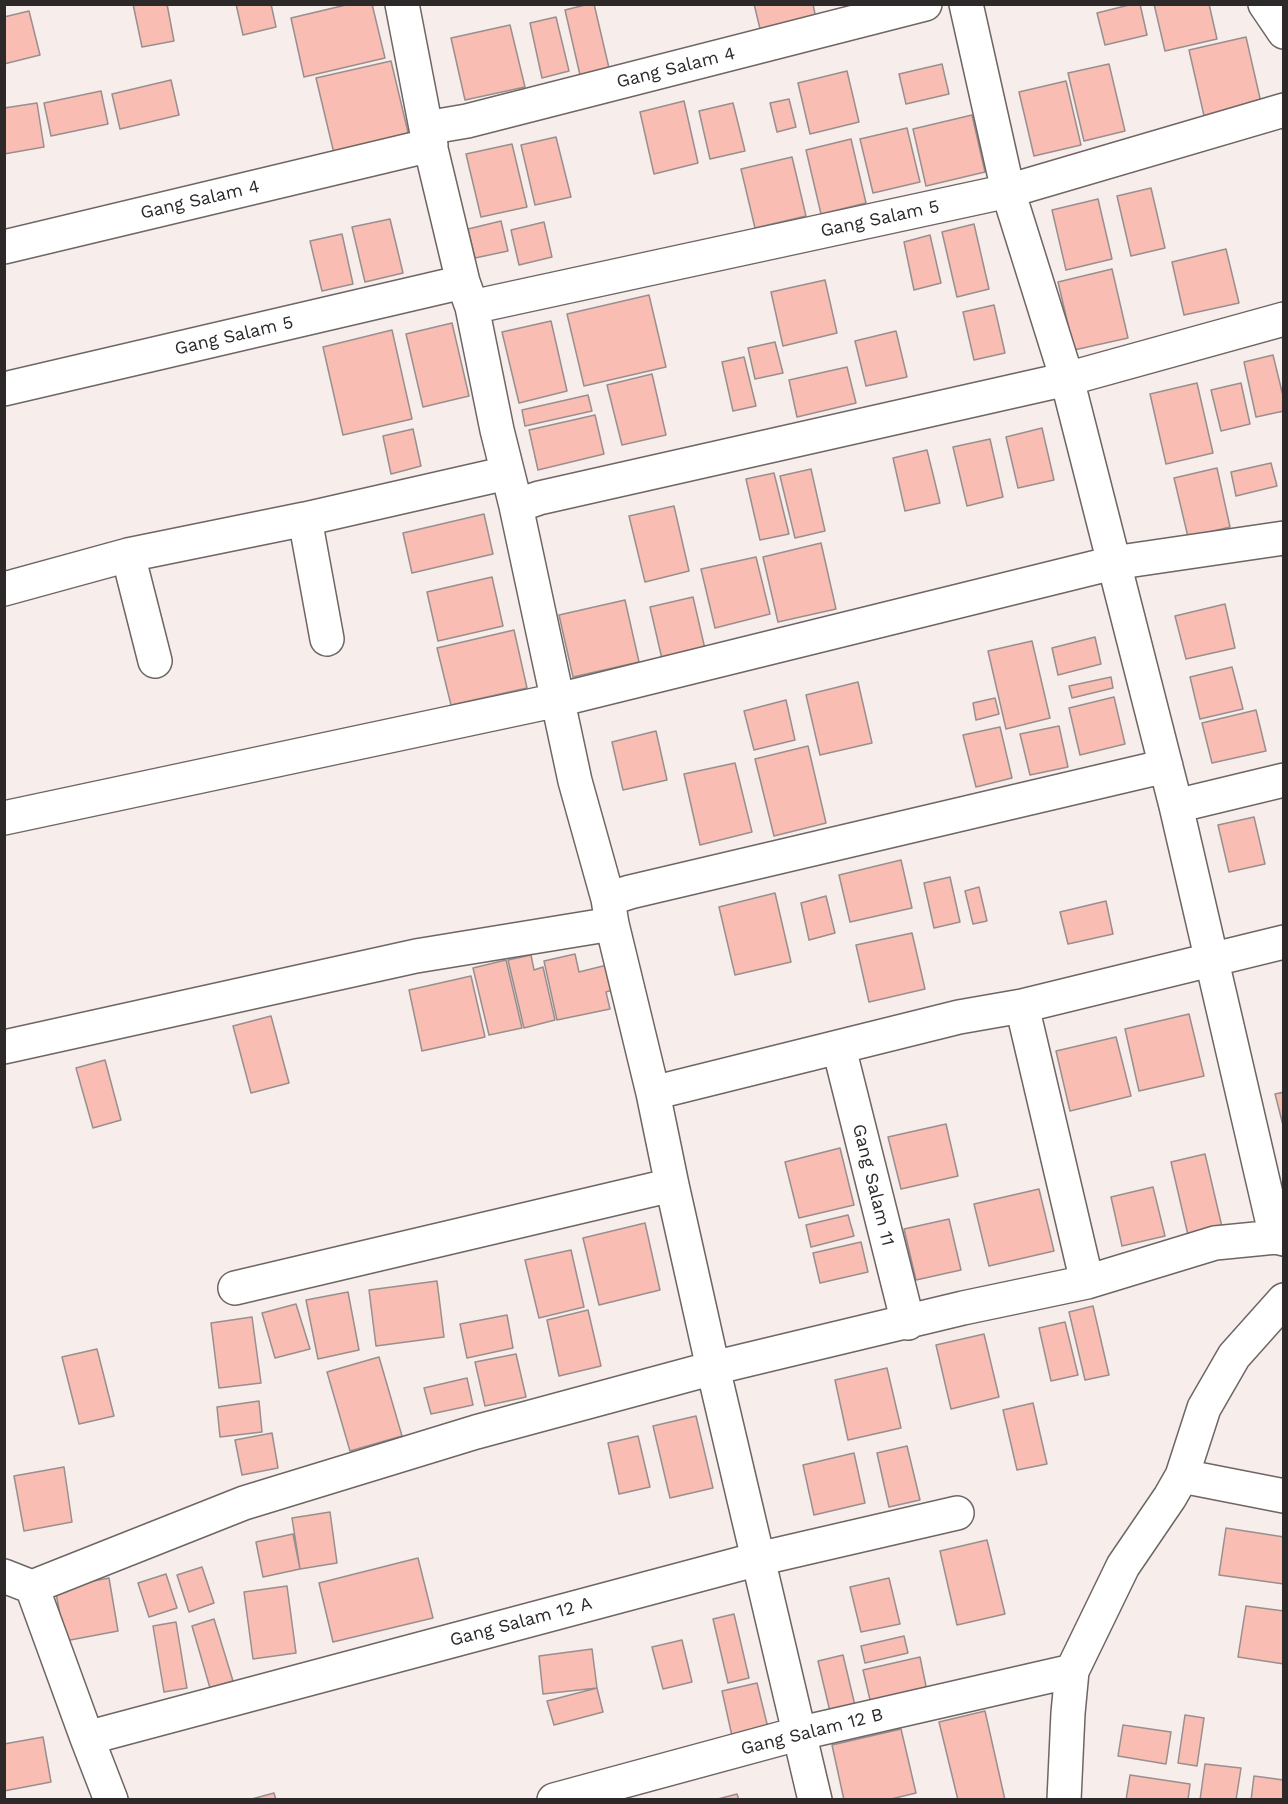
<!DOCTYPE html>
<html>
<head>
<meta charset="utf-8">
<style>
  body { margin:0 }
  #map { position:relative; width:1288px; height:1804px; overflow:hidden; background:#f7edeb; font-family:"Work Sans",sans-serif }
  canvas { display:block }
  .frame { position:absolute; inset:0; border:6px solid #2c2928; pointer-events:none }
</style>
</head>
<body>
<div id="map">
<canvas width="1288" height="1804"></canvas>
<div class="frame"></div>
</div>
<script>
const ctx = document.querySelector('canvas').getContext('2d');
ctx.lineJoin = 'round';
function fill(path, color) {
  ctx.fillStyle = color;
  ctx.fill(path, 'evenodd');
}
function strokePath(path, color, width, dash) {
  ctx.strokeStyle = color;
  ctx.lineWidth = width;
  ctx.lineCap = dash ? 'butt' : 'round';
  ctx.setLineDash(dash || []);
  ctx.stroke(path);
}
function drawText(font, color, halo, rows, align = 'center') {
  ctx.font = font + ' "Work Sans",sans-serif';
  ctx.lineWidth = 4.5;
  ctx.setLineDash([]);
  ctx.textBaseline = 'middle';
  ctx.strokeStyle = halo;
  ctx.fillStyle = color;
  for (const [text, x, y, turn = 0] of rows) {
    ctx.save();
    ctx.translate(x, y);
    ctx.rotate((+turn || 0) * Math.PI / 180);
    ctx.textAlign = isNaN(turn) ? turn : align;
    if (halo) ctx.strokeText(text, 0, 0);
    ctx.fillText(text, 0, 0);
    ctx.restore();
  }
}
const building = new Path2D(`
  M133 4H167L174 41 142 47Z
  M236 4H271L276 27 243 35Z
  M350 4H372L385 58 304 77 291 18Z
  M589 4H594L609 68 580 75 565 10Z
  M754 4H813L817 24 762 37Z
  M1133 4H1140L1147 35 1105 45 1097 13Z
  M1154 4H1209L1217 39 1165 51Z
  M29 11 40 55 4 64V17Z
  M556 17 569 71 542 78 530 23Z
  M510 25 525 87 465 100 451 38Z
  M1246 37 1262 107 1205 120 1189 50Z
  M391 61 412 149 337 166 316 78Z
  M942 64 949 94 906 104 899 74Z
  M1109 64 1125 131 1084 141 1068 73Z
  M847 71 859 122 810 134 798 83Z
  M171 80 179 115 120 129 112 94Z
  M1066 81 1081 145 1034 156 1019 92Z
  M101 91 108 124 51 136 44 103Z
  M789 99 796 127 777 132 770 103Z
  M684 101 698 163 654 174 640 112Z
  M37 103 44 147 4 154V108Z
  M733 103 745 151 710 159 699 111Z
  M972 115 985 172 926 186 913 129Z
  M907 128 920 182 873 193 860 139Z
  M556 137 571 197 535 205 521 145Z
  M851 139 866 203 821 214 806 150Z
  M512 144 527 207 481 217 466 154Z
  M792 157 806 216 755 228 741 169Z
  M1151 188 1165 248 1131 256 1117 196Z
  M1098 199 1112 259 1066 270 1052 210Z
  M390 219 403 273 365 282 352 227Z
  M501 221 508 251 475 258 468 229Z
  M544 222 552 257 519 265 511 230Z
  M974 224 989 289 957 297 942 232Z
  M342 234 353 284 322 291 310 241Z
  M930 235 941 283 914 290 904 242Z
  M1226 249 1239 303 1184 315 1172 262Z
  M1112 269 1128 338 1074 350 1058 282Z
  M825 280 837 333 783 346 771 292Z
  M649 295 666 367 584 386 567 314Z
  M994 305 1005 353 974 360 963 312Z
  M551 321 567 391 519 403 502 332Z
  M452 323 469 396 423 407 406 334Z
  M392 330 412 419 343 435 323 347Z
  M896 331 907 377 866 386 855 341Z
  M775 342 783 373 755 379 748 348Z
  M1273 355 1284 400V411L1256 417 1244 362Z
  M744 357 756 406 733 411 722 362Z
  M847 367 856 403 797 417 789 380Z
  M652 374 666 435 622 445 607 385Z
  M1197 383 1213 453 1166 464 1150 394Z
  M1241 383 1250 424 1221 431 1211 390Z
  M588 395 592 411 525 426 522 410Z
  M595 415 604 454 538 470 529 430Z
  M1042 428 1054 480 1018 488 1006 437Z
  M413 429 421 466 391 474 383 436Z
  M990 439 1003 497 967 506 953 447Z
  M927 450 940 503 905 511 893 458Z
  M1271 463 1277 486 1236 496 1231 472Z
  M1217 468 1230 527 1188 537 1174 478Z
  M811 469 825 531 795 538 780 476Z
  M774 473 789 534 760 540 746 479Z
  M674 506 689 571 645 582 629 516Z
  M484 514 493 554 412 573 403 533Z
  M821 543 836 609 778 622 763 557Z
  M756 557 770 614 715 628 701 569Z
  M492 577 503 626 438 641 427 592Z
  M693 597 705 649 662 659 650 607Z
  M625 600 639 662 573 677 559 615Z
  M1225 604 1235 648 1186 659 1175 616Z
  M514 630 527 688 451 705 437 648Z
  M1095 637 1101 664 1058 675 1052 648Z
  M1032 641 1050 718 1006 729 988 651Z
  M1232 667 1243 709 1200 719 1190 677Z
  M1111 677 1113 688 1072 698 1069 686Z
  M858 682 872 743 820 755 806 695Z
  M1114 697 1125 744 1080 755 1069 708Z
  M995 698 999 714 976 720 973 703Z
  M786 700 795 740 754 750 744 711Z
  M1256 710 1266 751 1212 763 1202 723Z
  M1059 726 1068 767 1030 775 1020 734Z
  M1000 727 1012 778 976 787 963 735Z
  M656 731 667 780 623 790 612 742Z
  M808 746 826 823 774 836 755 759Z
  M735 763 752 832 700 845 684 774Z
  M1254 817 1265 864 1229 872 1218 825Z
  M901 860 912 908 850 922 839 875Z
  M950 877 960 922 934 928 924 883Z
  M979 887 987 921 973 924 965 891Z
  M775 893 791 962 735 975 719 907Z
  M826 896 835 933 809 940 801 903Z
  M1106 901 1113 934 1068 944 1060 912Z
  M912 933 925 989 869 1002 856 945Z
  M575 954 579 972 611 964 616 989 606 992 610 1009 557 1020 544 961Z
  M531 955 534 970 543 967 555 1020 524 1028 508 960Z
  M506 960 522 1028 489 1035 473 968Z
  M471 976 485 1037 422 1051 409 990Z
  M1189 1014 1204 1076 1139 1091 1125 1029Z
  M271 1016 289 1083 251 1093 233 1026Z
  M1116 1037 1131 1096 1070 1111 1056 1051Z
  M105 1060 121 1120 93 1128 76 1068Z
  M1284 1092V1129L1275 1094Z
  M946 1124 958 1176 901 1189 888 1137Z
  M840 1148 854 1205 799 1218 785 1162Z
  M1205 1154 1222 1227 1188 1235 1171 1162Z
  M1153 1187 1165 1236 1122 1246 1111 1197Z
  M1039 1189 1054 1251 989 1266 974 1204Z
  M848 1215 854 1236 811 1247 806 1225Z
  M949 1219 961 1270 916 1280 904 1229Z
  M645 1223 660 1290 599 1305 583 1238Z
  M861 1242 868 1272 820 1283 813 1253Z
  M571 1250 584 1307 539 1318 525 1260Z
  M437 1281 444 1337 376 1346 369 1290Z
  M348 1292 359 1350 318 1359 306 1300Z
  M296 1304 310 1349 275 1358 262 1313Z
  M1093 1306 1109 1375 1085 1380 1069 1312Z
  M588 1310 601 1366 559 1376 547 1320Z
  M507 1315 513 1348 467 1358 460 1324Z
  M252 1317 261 1383 219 1388 211 1323Z
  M1065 1322 1078 1375 1051 1381 1039 1328Z
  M984 1334 999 1397 951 1409 936 1345Z
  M97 1349 114 1416 79 1424 62 1357Z
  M516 1354 526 1397 485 1406 475 1362Z
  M379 1357 402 1436 350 1451 327 1372Z
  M887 1368 901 1428 848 1440 835 1380Z
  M467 1378 473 1405 431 1414 424 1388Z
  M259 1401 262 1432 220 1437 217 1407Z
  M1033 1403 1047 1464 1017 1470 1003 1410Z
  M696 1416 713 1488 670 1498 653 1426Z
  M272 1433 278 1468 242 1475 235 1440Z
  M638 1436 650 1487 619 1494 608 1443Z
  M907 1446 920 1500 889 1507 877 1453Z
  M854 1453 865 1503 814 1515 803 1465Z
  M64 1467 72 1522 24 1531 14 1476Z
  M330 1512 337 1563 300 1569 292 1518Z
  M1226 1528 1284 1537V1584L1219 1575Z
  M293 1534 300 1569 263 1577 256 1542Z
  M987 1540 1005 1614 957 1625 940 1551Z
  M418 1558 433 1618 333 1642 319 1583Z
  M202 1567 214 1603 189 1612 177 1575Z
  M166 1574 177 1608 149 1617 138 1583Z
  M109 1578 118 1631 65 1641 55 1588Z
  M889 1578 900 1624 861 1632 850 1587Z
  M287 1586 296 1653 253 1659 244 1592Z
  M1246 1606 1284 1611V1664L1238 1657Z
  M734 1614 749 1678 728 1683 713 1619Z
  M214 1619 233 1681 210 1688 192 1626Z
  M176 1622 187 1688 164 1692 153 1626Z
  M904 1636 908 1653 865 1663 861 1646Z
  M682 1640 692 1682 663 1689 652 1647Z
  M592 1649 597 1688 543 1694 539 1656Z
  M843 1655 857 1714 832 1720 818 1661Z
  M920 1657 927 1691 871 1704 863 1670Z
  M757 1683 770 1736 734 1745 722 1691Z
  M597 1688 603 1712 554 1725 547 1701Z
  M985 1711 1005 1800H958L939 1722Z
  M1185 1715 1204 1718 1197 1766 1178 1763Z
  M1123 1725 1171 1732 1166 1764 1118 1756Z
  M901 1729 916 1793 887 1800H844L832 1745Z
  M43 1737 51 1782 4 1791V1744Z
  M1205 1764 1241 1768 1236 1800H1200Z
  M1130 1775 1190 1784 1188 1800H1126Z
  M1254 1776 1284 1780V1800H1251Z
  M274 1793 276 1800H248Z
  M737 1794 739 1800H714Z`);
const minor = new Path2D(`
  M402 4 426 128 463 282 472 307 497 430 516 506 575 781 608 899 612 924 653 1093 672 1185 713 1368 815 1800
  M966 4 1008 191 1067 379 1176 806 1276 1237 1284 1239
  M1265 4 1284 32
  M426 128 467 121 925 4
  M4 247 431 145
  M472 307 1008 191 1284 110
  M4 389 463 282
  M516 506 539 498 1067 379 1284 319
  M305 519 327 639
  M128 555 155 661
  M4 589 128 555 305 519 507 473
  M1176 806 1284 780
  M4 818 558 700 1113 563 1284 538
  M608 899 630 892 1166 766
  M1022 1006 1087 1282
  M4 1047 416 956 612 924
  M839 1048 908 1323
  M653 1093 959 1017 1022 1006 1284 942
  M235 1288 672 1185
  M1182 1476 1284 1496
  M4 1576 32 1587 244 1503 476 1432 713 1368 963 1308 1087 1282 1215 1243 1276 1237
  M32 1587 87 1738 111 1800
  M87 1738 758 1559 957 1513
  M554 1800 801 1733 1072 1671
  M1064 1800 1068 1713 1072 1671 1123 1566 1170 1497 1182 1476 1204 1408 1234 1356 1284 1300`);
const streetNames = [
  ["Gang Salam 4",676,68,-14],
  ["Gang Salam 4",200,200,-13],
  ["Gang Salam 5",880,219,-12],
  ["Gang Salam 5",234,336,-13],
  ["Gang Salam 11",873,1185,76],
  ["Gang Salam 12 A",521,1622,-15],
  ["Gang Salam 12 B",812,1732,-14]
];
fill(building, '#f9bdb3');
strokePath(building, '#988f8e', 1.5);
strokePath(minor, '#6e6664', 36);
strokePath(minor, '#fff', 33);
drawText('18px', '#2c2928', '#fff', streetNames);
</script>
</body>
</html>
